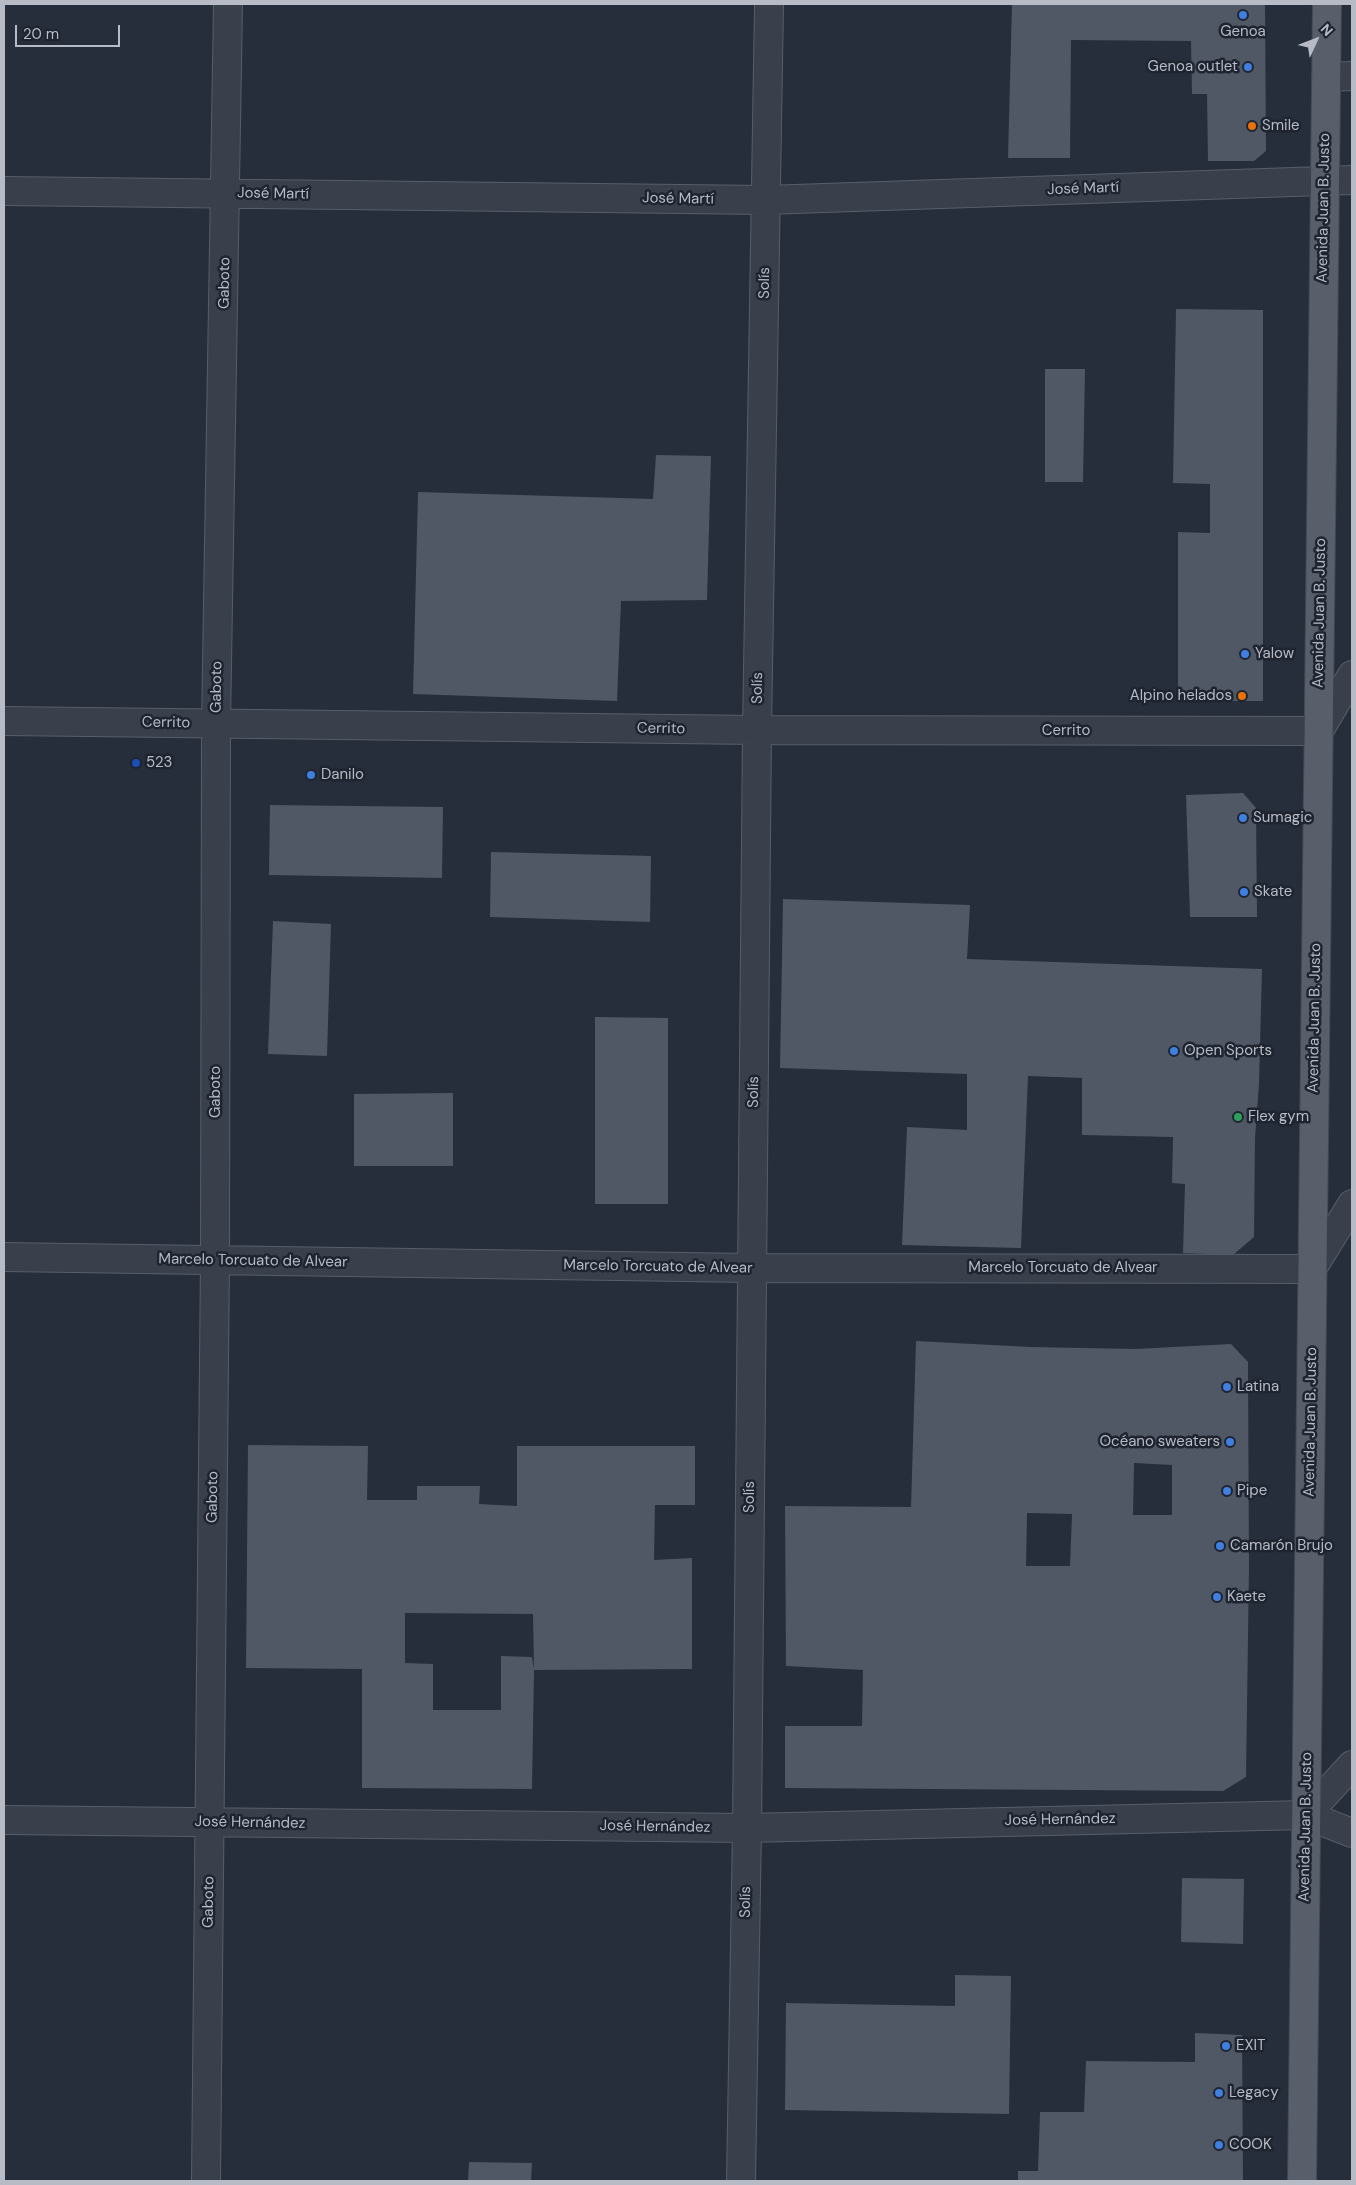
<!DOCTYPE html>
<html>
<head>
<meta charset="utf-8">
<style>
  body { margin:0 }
  #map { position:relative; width:1356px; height:2185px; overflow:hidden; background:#262e3b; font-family:"DM Sans",sans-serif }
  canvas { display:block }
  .frame { position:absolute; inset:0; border:5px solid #b6bbc6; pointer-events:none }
  .north { position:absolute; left:1291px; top:15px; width:50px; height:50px; -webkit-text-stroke:4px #1f2530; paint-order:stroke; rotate:47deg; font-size:14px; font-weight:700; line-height:20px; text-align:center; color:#b6bbc6 }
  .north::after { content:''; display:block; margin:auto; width:18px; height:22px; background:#b6bbc6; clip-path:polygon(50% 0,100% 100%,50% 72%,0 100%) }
  .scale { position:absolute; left:15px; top:25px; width:105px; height:22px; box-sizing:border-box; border:2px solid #b6bbc6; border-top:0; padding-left:6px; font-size:15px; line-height:18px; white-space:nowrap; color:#b6bbc6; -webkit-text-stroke:4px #1f2530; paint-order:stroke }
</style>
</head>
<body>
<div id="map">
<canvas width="1356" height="2185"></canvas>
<div class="frame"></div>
<div class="north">N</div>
<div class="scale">20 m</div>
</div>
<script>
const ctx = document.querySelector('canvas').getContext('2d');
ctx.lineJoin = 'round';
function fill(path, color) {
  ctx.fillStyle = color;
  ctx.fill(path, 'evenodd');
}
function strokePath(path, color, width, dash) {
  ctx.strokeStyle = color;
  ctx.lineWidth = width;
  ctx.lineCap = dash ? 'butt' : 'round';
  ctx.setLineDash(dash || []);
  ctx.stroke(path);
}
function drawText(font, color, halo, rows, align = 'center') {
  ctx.font = font + ' "DM Sans",sans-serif';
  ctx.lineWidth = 5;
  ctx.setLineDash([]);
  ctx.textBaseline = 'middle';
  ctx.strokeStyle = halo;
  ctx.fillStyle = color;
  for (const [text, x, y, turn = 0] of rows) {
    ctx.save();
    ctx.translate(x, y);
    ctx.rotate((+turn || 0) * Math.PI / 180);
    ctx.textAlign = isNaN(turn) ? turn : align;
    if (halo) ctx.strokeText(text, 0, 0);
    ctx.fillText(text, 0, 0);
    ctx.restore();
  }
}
const building = new Path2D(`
  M1012 4H1265L1266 151 1254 161H1208L1207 94H1192L1191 41 1071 40 1070 158H1008Z
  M1176 309 1263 310V701H1178V532L1210 533V484L1173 483Z
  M1045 369H1085L1083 482H1045Z
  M656 455 711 456 707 600 621 601 617 701 413 694 418 492 653 499Z
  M1243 793 1256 808 1257 917H1190L1186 795Z
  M270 805 443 807 442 878 269 875Z
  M491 852 651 856 650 922 490 917Z
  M783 899 970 905 967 959 1262 969 1259 1084 1255 1138 1254 1237 1233 1255 1183 1253 1185 1184 1172 1183 1173 1137 1082 1135V1078L1028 1076 1021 1248 902 1245 907 1127 967 1130V1074L780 1068Z
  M273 921 331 924 327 1056 268 1054Z
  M595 1017 668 1018V1204H595Z
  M453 1093V1166H354V1094Z
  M916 1341 1030 1347 1136 1349 1231 1344 1248 1362 1249 1567 1246 1777 1223 1791 785 1788V1726H862L863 1670 786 1666 785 1506 911 1507ZM1134 1463 1172 1465V1515H1133ZM1027 1513 1072 1514 1070 1566H1026Z
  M248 1445 368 1446 367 1500H417V1486H480L479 1504 517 1506V1446H695V1505H655L654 1560 692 1558V1669L534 1670 532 1789 362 1788V1669L246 1668ZM405 1613 533 1614 534 1669 532 1657 501 1656V1710H433V1664L405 1663Z
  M1182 1878 1244 1879 1243 1944 1181 1942Z
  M955 1975 1011 1976 1009 2114 785 2110 786 2003 955 2006Z
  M1195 2033 1242 2035 1243 2181H1018V2171H1038L1040 2112H1084L1086 2061 1195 2062Z
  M469 2162 532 2163 531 2181H468Z`);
const minor = new Path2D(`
  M1326 77 1352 76
  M4 191 766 200 1352 180
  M4 721 757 730 1319 731 1352 675
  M4 1257 752 1268 1312 1269 1352 1204
  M1306 1815 1352 1765
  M4 1820 747 1828 1306 1815 1352 1833
  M206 2181 215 1260 216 724 228 4
  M741 2181 747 1828 757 730 769 4`);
const major = new Path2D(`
  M1302 2181 1327 4`);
const markers = [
  [1243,15,5,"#3f7fe0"],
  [1248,67,5,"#3f7fe0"],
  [1252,126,5,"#e8710a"],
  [1245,654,5,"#3f7fe0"],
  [1242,696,5,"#e8710a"],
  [136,763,5,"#1a4fb4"],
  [311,775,5,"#3f7fe0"],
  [1243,818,5,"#3f7fe0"],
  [1244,892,5,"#3f7fe0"],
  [1174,1051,5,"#3f7fe0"],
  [1238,1117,5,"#2e9e5b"],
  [1227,1387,5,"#3f7fe0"],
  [1230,1442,5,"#3f7fe0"],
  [1227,1491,5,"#3f7fe0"],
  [1220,1546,5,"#3f7fe0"],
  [1217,1597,5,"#3f7fe0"],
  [1226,2046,5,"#3f7fe0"],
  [1219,2093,5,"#3f7fe0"],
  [1219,2145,5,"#3f7fe0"]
];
const poiNames = [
  ["Genoa",1243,32,"center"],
  ["Genoa outlet",1238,67,"right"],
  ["Smile",1262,126],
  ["Yalow",1255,654],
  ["Alpino helados",1232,696,"right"],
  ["523",146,763],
  ["Danilo",321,775],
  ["Sumagic",1253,818],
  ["Skate",1254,892],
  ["Open Sports",1184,1051],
  ["Flex gym",1248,1117],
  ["Latina",1237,1387],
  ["Océano sweaters",1220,1442,"right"],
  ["Pipe",1237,1491],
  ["Camarón Brujo",1230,1546],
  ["Kaete",1227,1597],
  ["EXIT",1236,2046],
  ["Legacy",1229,2093],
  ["COOK",1229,2145]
];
const streetNames = [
  ["José Martí",1083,189,-2],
  ["José Martí",273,194,1],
  ["José Martí",678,199,1],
  ["Avenida Juan B. Justo",1324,208,-89],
  ["Gaboto",225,283,-89],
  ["Solís",765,283,-89],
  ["Avenida Juan B. Justo",1320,613,-89],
  ["Gaboto",217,687,-89],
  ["Solís",758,688,-89],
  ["Cerrito",166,723,1],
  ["Cerrito",661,729,1],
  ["Cerrito",1066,731],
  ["Avenida Juan B. Justo",1315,1018,-89],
  ["Gaboto",216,1092,-90],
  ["Solís",754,1092,-89],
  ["Marcelo Torcuato de Alvear",253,1261,1],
  ["Marcelo Torcuato de Alvear",658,1267,1],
  ["Marcelo Torcuato de Alvear",1063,1268],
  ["Avenida Juan B. Justo",1311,1422,-89],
  ["Gaboto",213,1497,-89],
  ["Solís",750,1497,-90],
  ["José Hernández",1060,1820,-1],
  ["José Hernández",250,1823,1],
  ["José Hernández",655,1827,1],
  ["Avenida Juan B. Justo",1306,1827,-89],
  ["Gaboto",209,1902,-89],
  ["Solís",746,1902,-89]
];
fill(building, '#505765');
strokePath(minor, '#585e69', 30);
strokePath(major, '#434954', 30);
strokePath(minor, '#3a404b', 28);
strokePath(major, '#585f6b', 28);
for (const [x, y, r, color] of markers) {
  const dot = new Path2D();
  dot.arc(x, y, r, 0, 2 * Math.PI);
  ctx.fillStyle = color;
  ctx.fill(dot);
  strokePath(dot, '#1f2530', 2);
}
drawText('15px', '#b6bbc6', '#1f2530', poiNames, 'left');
drawText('15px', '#b6bbc6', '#1f2530', streetNames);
</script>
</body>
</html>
